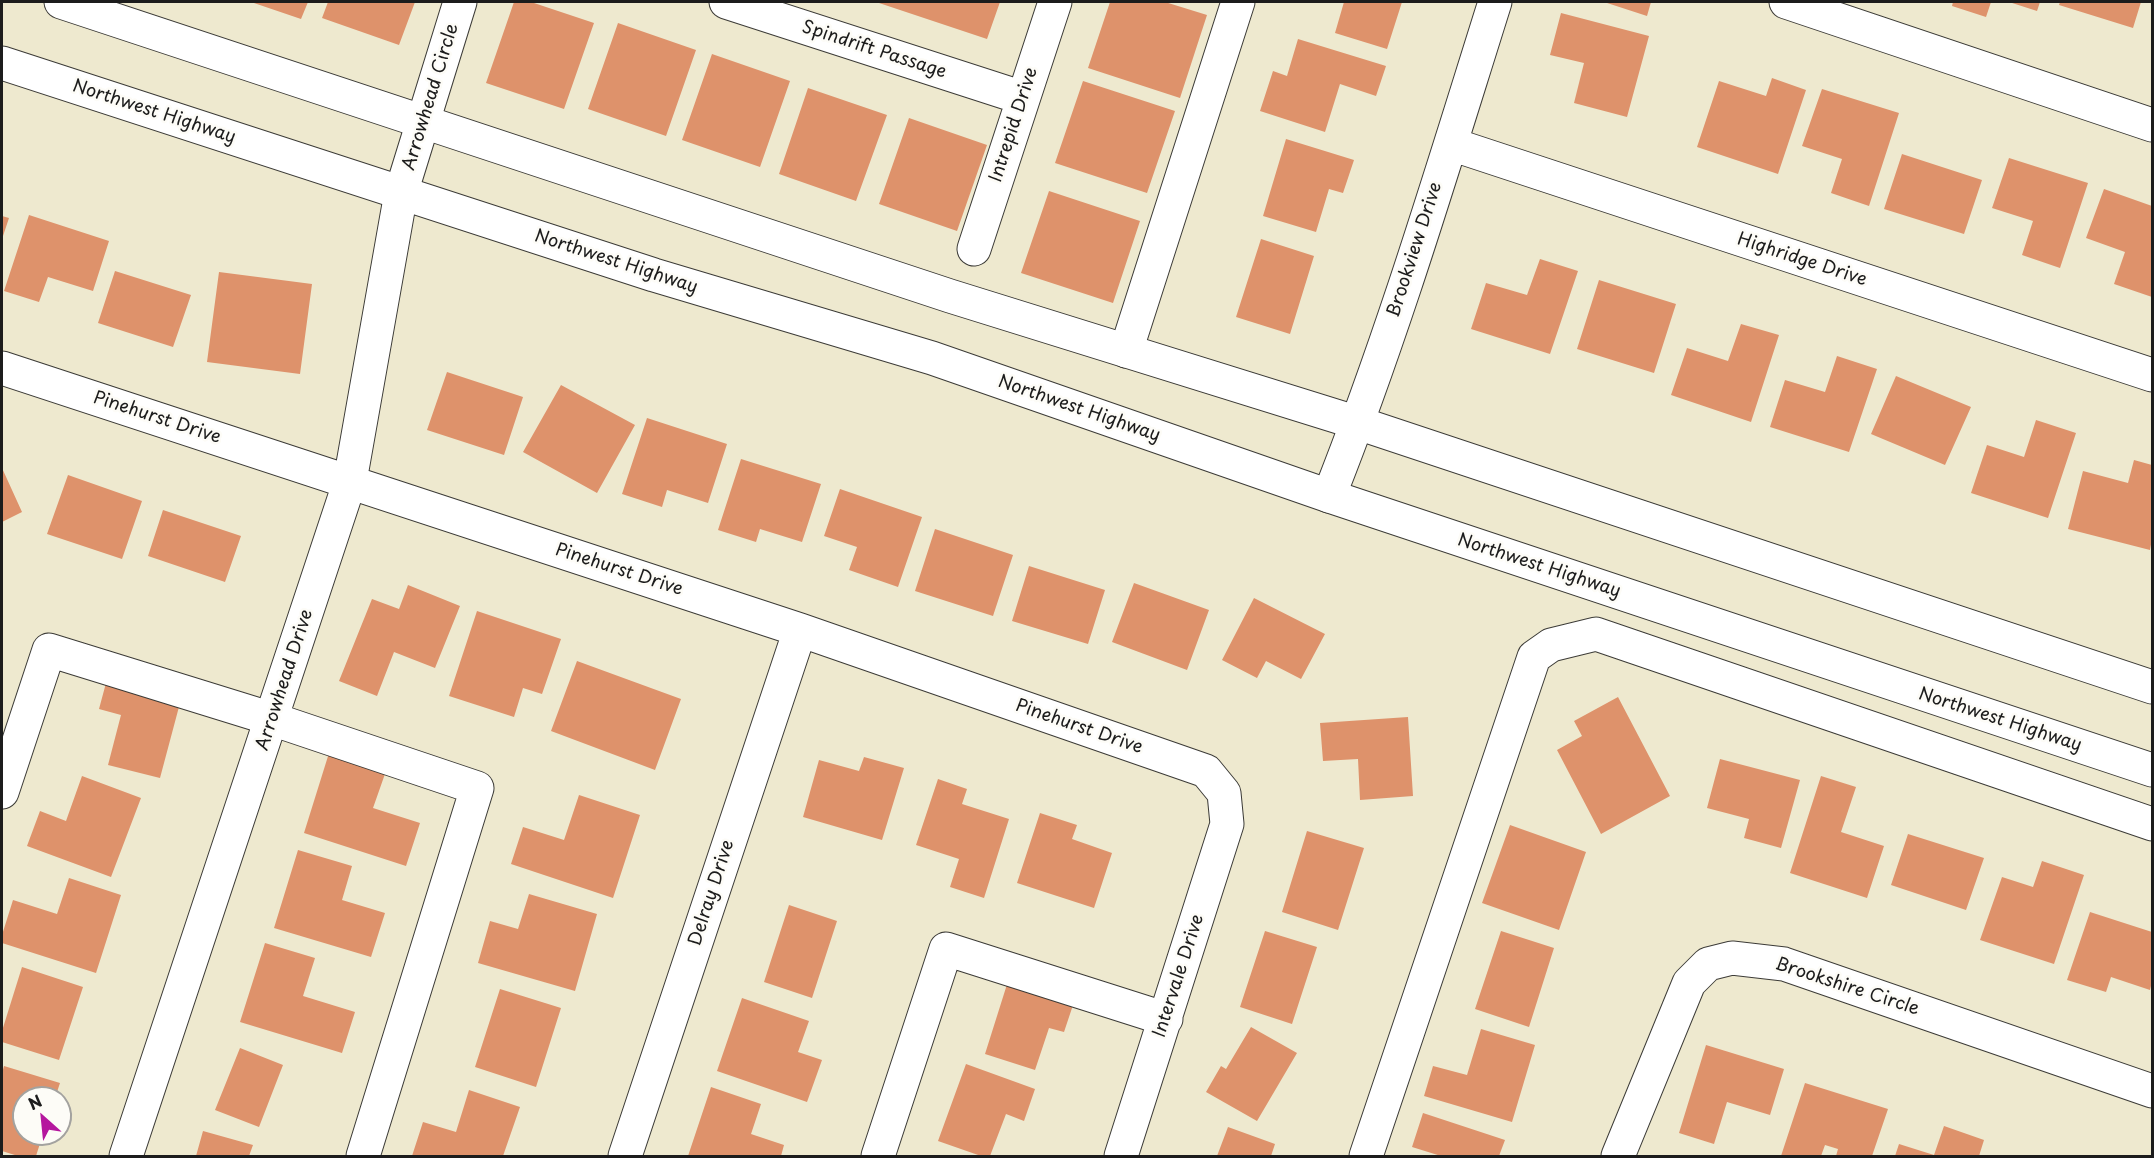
<!DOCTYPE html>
<html>
<head>
<meta charset="utf-8">
<style>
  body { margin:0 }
  #map { position:relative; width:2154px; height:1158px; overflow:hidden; background:#eee9cf; font-family:"Playpen Sans",sans-serif }
  canvas { display:block }
  .frame { position:absolute; inset:0; border:3px solid #1c1c1c; pointer-events:none }
  .north { position:absolute; left:12px; top:1086px; width:60px; height:60px; box-sizing:border-box; background:#fdfcf7; border:2px solid #a3a29f; border-radius:50%; rotate:333deg; font-size:16px; font-weight:700; line-height:24px; text-align:center; color:#1c1c1c }
  .north::after { content:''; display:block; margin:auto; width:21px; height:27px; background:#b5179e; clip-path:polygon(50% 0,100% 100%,50% 72%,0 100%) }
</style>
</head>
<body>
<div id="map">
<canvas width="2154" height="1158"></canvas>
<div class="frame"></div>
<div class="north">N</div>
</div>
<script>
const ctx = document.querySelector('canvas').getContext('2d');
ctx.lineJoin = 'round';
function fill(path, color) {
  ctx.fillStyle = color;
  ctx.fill(path, 'evenodd');
}
function strokePath(path, color, width, dash) {
  ctx.strokeStyle = color;
  ctx.lineWidth = width;
  ctx.lineCap = dash ? 'butt' : 'round';
  ctx.setLineDash(dash || []);
  ctx.stroke(path);
}
function drawText(font, color, halo, rows, align = 'center') {
  ctx.font = font + ' "Playpen Sans",sans-serif';
  ctx.lineWidth = 5;
  ctx.setLineDash([]);
  ctx.textBaseline = 'middle';
  ctx.strokeStyle = halo;
  ctx.fillStyle = color;
  for (const [text, x, y, turn = 0] of rows) {
    ctx.save();
    ctx.translate(x, y);
    ctx.rotate((+turn || 0) * Math.PI / 180);
    ctx.textAlign = isNaN(turn) ? turn : align;
    if (halo) ctx.strokeText(text, 0, 0);
    ctx.fillText(text, 0, 0);
    ctx.restore();
  }
}
const building = new Path2D(`
  M251 2H308L301 19Z
  M328 2H415L399 45 322 18Z
  M514 2H531L594 23 564 109 486 83Z
  M876 2H1000L987 39Z
  M1110 2H1165L1207 15 1180 98 1088 68Z
  M1344 2H1402L1387 49 1335 33Z
  M1604 2H1651L1647 16Z
  M1953 2H1991L1986 17 1952 6Z
  M2009 2H2040L2037 11Z
  M2060 2H2141L2133 28 2059 5Z
  M1561 13 1649 36 1627 117 1574 103 1584 63 1550 55Z
  M618 23 696 50 666 136 588 109Z
  M1298 39 1386 66 1376 96 1340 84 1325 132 1260 111 1273 71 1287 76Z
  M712 54 790 81 760 167 682 140Z
  M1772 78 1806 90 1778 174 1697 147 1719 81 1766 96Z
  M1083 81 1175 111 1147 193 1055 163Z
  M808 88 887 115 856 201 779 174Z
  M1822 89 1899 113 1869 206 1831 193 1842 159 1802 146Z
  M909 118 987 145 957 231 879 204Z
  M1286 139 1354 160 1343 193 1329 189 1316 232 1263 216Z
  M1902 154 1982 180 1964 234 1884 209Z
  M2009 158 2088 183 2060 268 2022 255 2033 221 1992 208Z
  M2104 189 2152 206V297L2114 284 2125 252 2086 238Z
  M1049 191 1140 221 1113 303 1021 273Z
  M29 215 109 241 93 291 48 277 39 302 4 291Z
  M2 216 9 218 2 239Z
  M1261 239 1314 256 1290 334 1236 317Z
  M1540 259 1578 271 1550 354 1471 329 1486 283 1527 295Z
  M115 271 191 295 173 347 98 323Z
  M219 272 312 284 300 374 207 362Z
  M1599 280 1676 304 1654 373 1577 349Z
  M1741 324 1779 335 1751 422 1671 395 1687 348 1728 361Z
  M1837 356 1877 369 1849 452 1770 427 1785 380 1825 392Z
  M447 372 523 397 504 455 427 430Z
  M1896 376 1971 407 1945 465 1871 434Z
  M561 385 635 425 597 493 523 452Z
  M647 418 727 444 708 503 667 490 662 507 622 494Z
  M2036 420 2076 433 2048 518 1971 493 1987 445 2024 457Z
  M741 459 821 484 802 542 760 529 756 542 718 530Z
  M2134 460 2152 465V539L2150 550 2068 529 2083 471 2128 483Z
  M2 468 22 512 2 522Z
  M68 475 142 501 122 559 47 534Z
  M840 489 922 517 898 587 849 570 857 547 824 536Z
  M163 510 241 536 225 582 148 556Z
  M935 529 1013 555 993 616 915 591Z
  M1029 566 1105 590 1088 644 1012 621Z
  M1134 583 1209 610 1187 670 1112 642Z
  M408 585 460 606 435 668 394 652 377 696 339 681 372 599 399 609Z
  M1254 598 1325 634 1301 679 1266 661 1257 678 1222 660Z
  M477 611 561 639 542 694 523 688 514 717 449 696Z
  M577 661 681 699 655 770 551 731Z
  M106 683 180 703 160 778 108 765 121 715 99 709Z
  M1618 697 1670 796 1601 834 1557 750 1582 736 1574 721Z
  M1408 717 1413 796 1360 800 1358 759 1323 761 1320 723Z
  M329 753 386 771 373 808 420 823 406 866 304 833Z
  M864 757 904 768 882 840 803 817 819 760 859 771Z
  M1720 759 1800 780 1781 848 1744 838 1749 819 1707 808Z
  M82 776 141 798 111 877 27 846 40 811 66 821Z
  M1821 776 1856 787 1841 832 1884 846 1867 898 1790 873Z
  M938 779 967 789 962 804 1009 819 984 898 950 887 959 859 916 845Z
  M579 795 640 815 613 898 511 864 523 827 564 840Z
  M1040 813 1077 825 1072 839 1112 853 1094 908 1017 883Z
  M1510 825 1586 852 1559 930 1482 903Z
  M1307 831 1364 848 1338 930 1282 912Z
  M1908 834 1984 858 1966 910 1891 885Z
  M298 850 352 866 342 900 385 913 371 957 274 928Z
  M2042 861 2084 875 2054 964 1980 940 2002 877 2033 887Z
  M69 878 121 895 96 973 2 943V935L13 900 57 914Z
  M529 894 597 914 575 991 478 963 490 921 518 929Z
  M789 905 837 921 812 998 764 982Z
  M2090 912 2152 932V982L2150 990 2111 977 2106 992 2067 980Z
  M1265 931 1317 947 1292 1024 1240 1007Z
  M1501 931 1554 948 1529 1027 1475 1009Z
  M265 943 315 958 303 996 355 1012 342 1053 240 1022Z
  M22 967 83 987 59 1060 2 1042V1031Z
  M1009 978 1075 999 1064 1032 1049 1028 1035 1070 985 1054Z
  M500 989 561 1008 536 1087 475 1067Z
  M742 998 809 1021 798 1052 822 1060 807 1102 717 1071Z
  M1251 1027 1297 1053 1257 1121 1206 1092 1221 1066 1226 1069Z
  M1481 1029 1535 1045 1512 1122 1424 1096 1433 1066 1467 1075Z
  M1706 1045 1784 1069 1770 1115 1727 1102 1714 1144 1679 1133Z
  M240 1048 283 1065 259 1127 215 1110Z
  M966 1064 1035 1089 1024 1121 1006 1114 990 1156H981L938 1141Z
  M4 1066 60 1083 55 1098H24V1134H43L36 1156H18L2 1151V1073Z
  M1805 1083 1888 1109 1872 1156H1836L1838 1149 1825 1145 1821 1156H1781Z
  M711 1087 761 1104 751 1134 784 1145 781 1156H688Z
  M469 1090 520 1107 503 1156H412L423 1122 456 1132Z
  M1423 1113 1505 1140 1499 1156H1441L1412 1147Z
  M1944 1126 1984 1140 1979 1156H1895L1899 1144 1934 1155Z
  M1228 1127 1275 1144 1271 1156H1217Z
  M203 1131 253 1145 249 1156H196Z`);
const minor = new Path2D(`
  M726 2 1023 98
  M1786 2 2152 125
  M1451 144 2152 375
  M974 249 1055 2
  M1126 351 1238 2
  M2 368 800 630 1206 771 1224 793 1227 824 1121 1156
  M1329 496C1393 335 1443 167 1495 2
  M2 792 49 650 272 719 477 788 363 1156
  M126 1156 350 481 401 193 460 2
  M625 1156 800 630
  M878 1156 946 949 1166 1019
  M1366 1156 1534 657 1551 645 1596 634 2152 824
  M1618 1156 1689 983 1708 964 1732 958 1784 964 2152 1091`);
const major = new Path2D(`
  M61 2 950 296 1358 423 2152 687
  M2 63 654 275 932 358 1329 496 2152 770`);
const streetNames = [
  ["Spindrift Passage",874,50,18],
  ["Arrowhead Circle",431,97,-73],
  ["Northwest Highway",154,112,18],
  ["Intrepid Drive",1014,125,-72],
  ["Brookview Drive",1415,250,-72],
  ["Highridge Drive",1802,260,18],
  ["Northwest Highway",616,262,18],
  ["Northwest Highway",1079,409,19],
  ["Pinehurst Drive",157,418,18],
  ["Northwest Highway",1539,566,18],
  ["Pinehurst Drive",619,570,18],
  ["Arrowhead Drive",285,680,-72],
  ["Northwest Highway",2000,720,18],
  ["Pinehurst Drive",1079,727,19],
  ["Delray Drive",712,893,-72],
  ["Intervale Drive",1179,976,-72],
  ["Brookshire Circle",1847,987,18]
];
fill(building, '#de926b');
strokePath(minor, '#3c3b37', 35);
strokePath(major, '#3c3b37', 35);
strokePath(minor, '#fff', 33);
strokePath(major, '#fff', 33);
drawText('18px', '#1c1c1c', '#fdfcf7', streetNames);
</script>
</body>
</html>
